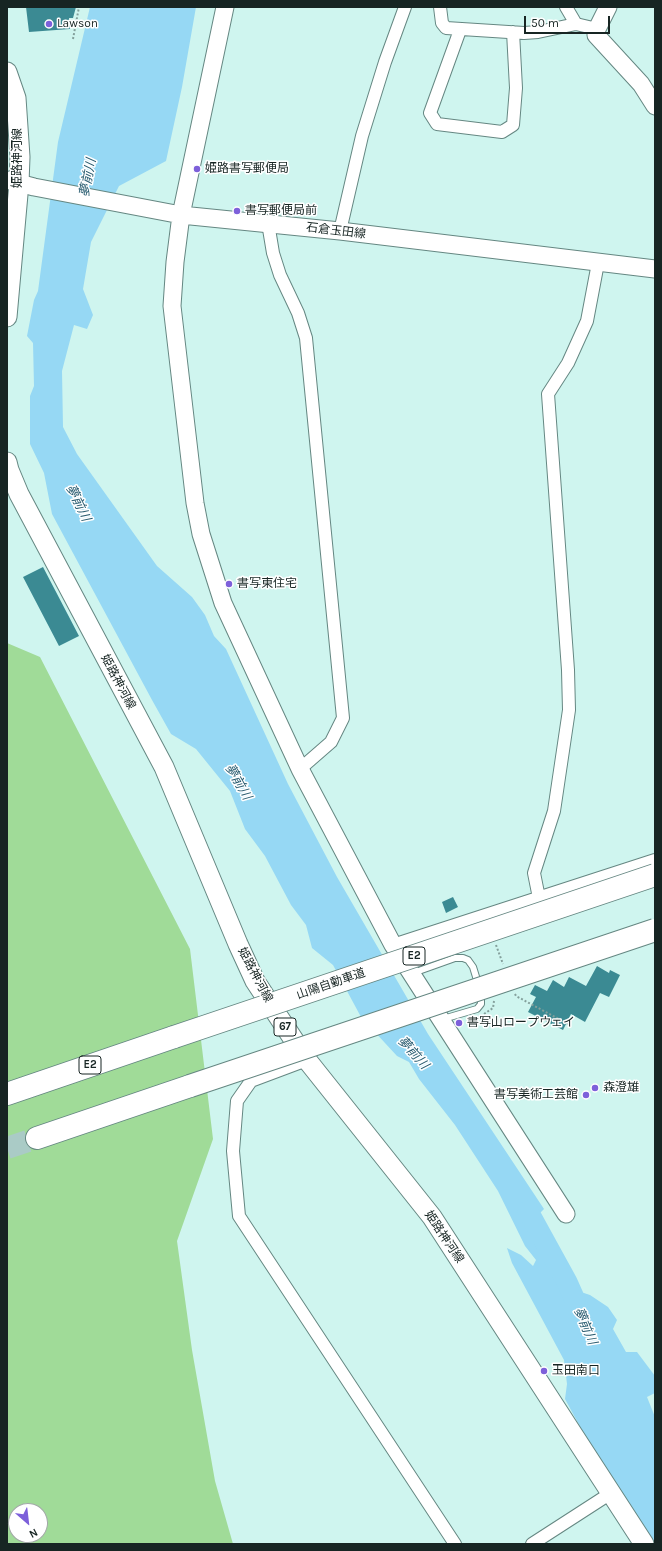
<!DOCTYPE html>
<html>
<head>
<meta charset="utf-8">
<style>
  body { margin:0 }
  #map { position:relative; width:662px; height:1551px; overflow:hidden; background:#cff5ef; font-family:Karla,sans-serif }
  canvas { display:block }
  .frame { position:absolute; inset:0; border:8px solid #172523; pointer-events:none }
  .north { position:absolute; left:8px; top:1503px; width:40px; height:40px; box-sizing:border-box; background:#fff; border:1px solid #a2a8a7; border-radius:50%; rotate:152deg; font-size:11px; font-weight:700; line-height:16px; text-align:center; color:#172523 }
  .north::after { content:''; display:block; margin:auto; width:14px; height:18px; background:#7d60da; clip-path:polygon(50% 0,100% 100%,50% 72%,0 100%) }
  .scale { position:absolute; left:524px; top:16px; width:86px; height:18px; box-sizing:border-box; border:2px solid #172523; border-top:0; padding-left:5px; font-size:12px; line-height:14px; white-space:nowrap; color:#172523; -webkit-text-stroke:3px #fff; paint-order:stroke }
</style>
</head>
<body>
<div id="map">
<canvas width="662" height="1551"></canvas>
<div class="frame"></div>
<div class="north">N</div>
<div class="scale">50 m</div>
</div>
<script>
const ctx = document.querySelector('canvas').getContext('2d');
ctx.lineJoin = 'round';
function fill(path, color) {
  ctx.fillStyle = color;
  ctx.fill(path, 'evenodd');
}
function strokePath(path, color, width, dash) {
  ctx.strokeStyle = color;
  ctx.lineWidth = width;
  ctx.lineCap = dash ? 'butt' : 'round';
  ctx.setLineDash(dash || []);
  ctx.stroke(path);
}
function drawText(font, color, halo, rows, align = 'center') {
  ctx.font = font + ' Karla,"Noto Sans JP",sans-serif';
  ctx.lineWidth = 3;
  ctx.setLineDash([]);
  ctx.textBaseline = 'middle';
  ctx.strokeStyle = halo;
  ctx.fillStyle = color;
  for (const [text, x, y, turn = 0] of rows) {
    ctx.save();
    ctx.translate(x, y);
    ctx.rotate((+turn || 0) * Math.PI / 180);
    ctx.textAlign = isNaN(turn) ? turn : align;
    if (halo) ctx.strokeText(text, 0, 0);
    ctx.fillText(text, 0, 0);
    ctx.restore();
  }
}
const green = new Path2D(`
  M7 643 40 657 190 949 213 1139 177 1241 192 1350 215 1481 233 1544H7ZM16 1511H40V1535H16Z`);
const water = new Path2D(`
  M90 7H196L182 87 166 161 119 186 91 242 83 289 93 315 87 329 74 325 62 371 63 427 77 454 157 566 192 597 205 615 214 636 226 649 288 784 337 877 428 1034 544 1209 538 1215V1221L543 1241 572 1289 590 1295 608 1307 617 1320 613 1329 626 1352H637L655 1376V1393L647 1397 655 1417V1544L590 1445 565 1399 567 1384 564 1360 512 1263 507 1248 521 1255 533 1266 536 1260 525 1246 498 1191 455 1125 419 1079 409 1062 397 1056 361 1017 333 965 312 948 306 925 291 905 265 856 245 829 230 791 196 749 171 734 152 700 52 514 44 473 30 444V396L34 386 33 343 27 336 34 300 38 291 58 142Z`);
const river = new Path2D(`
  M528 1211 567 1282 575 1300`);
const building = new Path2D(`
  M26 7H76L73 18H69L70 29 29 32Z
  M43 567 79 636 59 646 23 577Z
  M453 897 458 907 446 913 442 902Z
  M597 966 609 973 610 970 620 975 609 997 600 993 585 1022 571 1014 563 1030 528 1012 536 997 530 994 535 985 547 991 553 980 564 987 569 977 586 986Z`);
const highwayTunnel = new Path2D(`
  M7 1148 37 1138`);
const path = new Path2D(`
  M73 39 79 7
  M496 945 503 964
  M515 994 516 996 568 1024
  M484 1014 493 1008 494 1001`);
const lane = new Path2D(`
  M413 973 455 958H463L468 960 473 967 481 993V1004L477 1009 443 1019`);
const street = new Path2D(`
  M440 7 442 23 446 28 524 33 538 32 576 24 597 29
  M566 7 576 24
  M460 30 430 113 437 124 502 132 513 125 516 88 513 32
  M268 223 273 253 280 275 298 313 306 338 343 718 331 742 300 769
  M340 231 362 136 385 62 405 7
  M539 898 534 873 554 811 569 710 568 670 548 394 568 363 587 321 598 263
  M393 945 655 860
  M307 1060 251 1081 237 1101 233 1151 239 1216 455 1544
  M532 1544 611 1493`);
const secondary = new Path2D(`
  M225 7 181 215 175 262 172 306 195 503 201 534 223 603 300 769 393 945 566 1214
  M608 7 597 29 596 35 641 84 655 106
  M7 180 34 187 181 215 340 231 655 269`);
const primary = new Path2D(`
  M7 72 16 98 20 157 19 183 7 317
  M7 462 9 470 19 494 164 767 238 944 255 981 307 1060 432 1217 644 1544`);
const highway = new Path2D(`
  M7 1094 174 1037
  M37 1138 190 1086`);
const highwayBridge = new Path2D(`
  M174 1037 655 875
  M190 1086 655 930`);
const markers = [
  [49,24,4,"#7d60da"],
  [197,169,4,"#7d60da"],
  [237,211,4,"#7d60da"],
  [229,584,4,"#7d60da"],
  [459,1023,4,"#7d60da"],
  [595,1088,4,"#7d60da"],
  [586,1095,4,"#7d60da"],
  [544,1371,4,"#7d60da"]
];
const shields = [
  [414,956,22],
  [285,1027,22],
  [90,1065,22]
];
const shieldNames = [
  ["E2",414,956],
  ["67",285,1027],
  ["E2",90,1065]
];
const poiNames = [
  ["Lawson",57,24],
  ["姫路書写郵便局",205,169],
  ["書写郵便局前",245,211],
  ["書写東住宅",237,584],
  ["書写山ロープウェイ",467,1023],
  ["森澄雄",603,1088],
  ["書写美術工芸館",578,1095,"right"],
  ["玉田南口",552,1371]
];
const streetNames = [
  ["姫路神河線",18,158,-90],
  ["石倉玉田線",336,231,7],
  ["姫路神河線",118,682,62],
  ["姫路神河線",255,975,62],
  ["山陽自動車道",331,984,-19],
  ["姫路神河線",444,1237,56]
];
const waterNames = [
  ["夢前川",88,178,-79],
  ["夢前川",78,503,64],
  ["夢前川",238,782,60],
  ["夢前川",413,1053,48],
  ["夢前川",585,1326,67]
];
fill(green, '#a0db98');
fill(water, '#96d8f4');
strokePath(river, '#96d8f4', 21);
fill(building, '#3b8a93');
strokePath(highwayTunnel, '#aacbc6', 22, [22, 11]);
strokePath(lane, '#658782', 8);
strokePath(street, '#658782', 14);
strokePath(secondary, '#658782', 19);
strokePath(primary, '#658782', 21);
strokePath(highway, '#658782', 24);
strokePath(path, '#84a09c', 2, [2, 2]);
strokePath(lane, '#fff', 6);
strokePath(street, '#fff', 12);
strokePath(secondary, '#fff', 17);
strokePath(primary, '#fff', 19);
strokePath(highway, '#fff', 22);
strokePath(highwayBridge, '#658782', 24, []);
strokePath(highwayBridge, '#fff', 22);
for (const [x, y, r, color] of markers) {
  const dot = new Path2D();
  dot.arc(x, y, r, 0, 2 * Math.PI);
  ctx.fillStyle = color;
  ctx.fill(dot);
  strokePath(dot, '#fff', 1.5);
}
for (const [x, y, w] of shields) {
  const box = new Path2D();
  box.roundRect(x - w / 2, y - 9, w, 18, 3);
  ctx.fillStyle = '#fff';
  ctx.fill(box);
  strokePath(box, '#172523', 1);
}
drawText('bold 11px', '#172523', null, shieldNames);
drawText('12px', '#172523', '#fff', poiNames, 'left');
drawText('12px', '#172523', '#fff', streetNames);
drawText('italic 13px', '#2a5d71', '#fff', waterNames);
</script>
</body>
</html>
